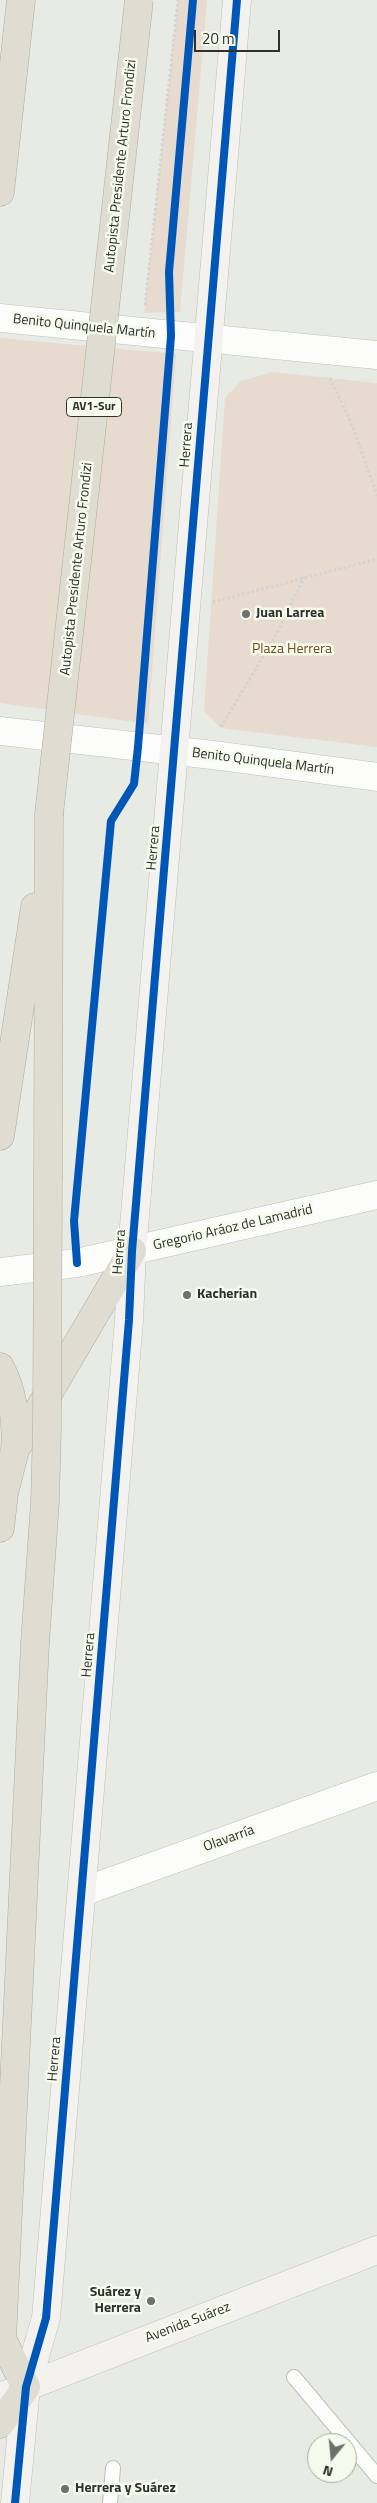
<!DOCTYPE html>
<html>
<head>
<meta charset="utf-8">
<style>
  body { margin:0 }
  #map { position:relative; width:377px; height:2503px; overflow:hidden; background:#e8eae4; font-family:"Titillium Web",sans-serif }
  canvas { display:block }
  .north { position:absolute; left:307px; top:2433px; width:50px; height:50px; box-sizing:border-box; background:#f6fbee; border:1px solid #a6aaa0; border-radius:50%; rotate:197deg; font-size:14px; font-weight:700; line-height:20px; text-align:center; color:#2e302b }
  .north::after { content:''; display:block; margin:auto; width:18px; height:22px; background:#6f716c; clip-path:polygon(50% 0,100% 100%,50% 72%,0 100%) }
  .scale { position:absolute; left:194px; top:30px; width:86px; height:22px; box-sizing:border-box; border:2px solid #2e302b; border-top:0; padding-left:6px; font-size:15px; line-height:18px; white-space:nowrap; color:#2e302b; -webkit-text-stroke:4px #f6fbee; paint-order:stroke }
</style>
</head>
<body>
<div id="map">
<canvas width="377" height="2503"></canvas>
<div class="north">N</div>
<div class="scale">20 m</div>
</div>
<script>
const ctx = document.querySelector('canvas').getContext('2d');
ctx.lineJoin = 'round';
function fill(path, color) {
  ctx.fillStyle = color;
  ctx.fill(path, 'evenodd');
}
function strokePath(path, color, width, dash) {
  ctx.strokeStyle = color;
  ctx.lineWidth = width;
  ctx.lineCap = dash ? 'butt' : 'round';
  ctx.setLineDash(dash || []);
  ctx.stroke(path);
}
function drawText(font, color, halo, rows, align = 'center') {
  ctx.font = font + ' "Titillium Web",sans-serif';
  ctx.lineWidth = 5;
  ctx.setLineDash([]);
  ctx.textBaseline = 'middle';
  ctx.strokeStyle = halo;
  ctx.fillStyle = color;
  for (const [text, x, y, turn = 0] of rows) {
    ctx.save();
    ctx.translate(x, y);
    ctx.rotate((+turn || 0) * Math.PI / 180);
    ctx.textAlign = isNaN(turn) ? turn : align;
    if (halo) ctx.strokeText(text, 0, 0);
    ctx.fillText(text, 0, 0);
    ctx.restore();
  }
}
const green = new Path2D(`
  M178 0H207L180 312 144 313Z
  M0 338 176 354 148 724 0 703Z
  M273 372 377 383V747L221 728 204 711 225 398 241 381Z`);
const path = new Path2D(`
  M145 305 178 0
  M330 378 353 427 377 496
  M213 602 377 559
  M221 727 277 633 304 577`);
const lane = new Path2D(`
  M294 2377 377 2476
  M110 2503 113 2468`);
const street = new Path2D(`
  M0 318 377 355
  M0 731 221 756 377 777
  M0 1272 77 1263 377 1195
  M82 1892 377 1786`);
const secondary = new Path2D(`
  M0 2397 377 2250
  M15 2503 26 2387 46 2318 129 1320 132 1251 237 0`);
const highway = new Path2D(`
  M0 192 21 0
  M0 1136 35 907
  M48 1175 49 814
  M0 1367C13 1391 17 1423 15 1450
  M0 1528 4 1493 15 1450 132 1251
  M0 2424 26 2387 2 2339 35 1643`);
const highwayBridge = new Path2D(`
  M49 814 139 0
  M35 1643 45 1502 47 1428 48 1175`);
const cycleway = new Path2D(`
  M77 1263 74 1221 111 821 134 784 138 747 171 336 169 272 193 0
  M15 2503 26 2387 46 2318 129 1320 132 1251 237 0`);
const markers = [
  [246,614,5,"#6f716c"],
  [187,1295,5,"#6f716c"],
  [151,2301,5,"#6f716c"],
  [65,2489,5,"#6f716c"]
];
const shields = [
  [94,407,55]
];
const shieldNames = [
  ["AV1-Sur",94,407]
];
const streetNames = [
  ["Autopista Presidente Arturo Frondizi",121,166,-84],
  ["Benito Quinquela Martín",84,327,6],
  ["Herrera",187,445,-86],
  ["Autopista Presidente Arturo Frondizi",77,569,-84],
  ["Benito Quinquela Martín",263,762,7],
  ["Herrera",154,848,-85],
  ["Gregorio Aráoz de Lamadrid",233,1228,-13],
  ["Herrera",120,1252,-86],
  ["Herrera",89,1655,-85],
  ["Olavarría",229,1839,-20],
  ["Herrera",55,2059,-85],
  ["Avenida Suárez",188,2323,-21]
];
const poiNames = [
  ["Juan Larrea",256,614],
  ["Kacherian",197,1295],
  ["Suárez y",141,2293,"right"],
  ["Herrera",141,2309,"right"],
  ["Herrera y Suárez",75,2489]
];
const parkNames = [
  ["Plaza Herrera",292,650]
];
fill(green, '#e6dbce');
strokePath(lane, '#bebfba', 16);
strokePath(street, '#bebfba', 29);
strokePath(secondary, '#bebfba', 29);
strokePath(highway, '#aeac9e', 29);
strokePath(path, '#d3d3d1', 3, [2.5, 2.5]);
strokePath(lane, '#fcfcfb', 14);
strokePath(street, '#fcfcfb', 28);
strokePath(secondary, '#f3f2ee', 28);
strokePath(highway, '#dfdcd1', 28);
strokePath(highwayBridge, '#aeac9e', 29, []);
strokePath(highwayBridge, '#dfdcd1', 28);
strokePath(cycleway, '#0057b8', 8);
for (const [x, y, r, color] of markers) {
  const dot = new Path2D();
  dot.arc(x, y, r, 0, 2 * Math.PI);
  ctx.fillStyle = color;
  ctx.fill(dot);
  strokePath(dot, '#f6fbee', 2);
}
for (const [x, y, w] of shields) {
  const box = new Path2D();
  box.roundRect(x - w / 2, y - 9.5, w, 19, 4);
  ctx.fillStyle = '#f6fbee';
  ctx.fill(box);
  strokePath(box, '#2e302b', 1);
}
drawText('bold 12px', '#2e302b', null, shieldNames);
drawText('14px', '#2e302b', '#f6fbee', streetNames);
drawText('bold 14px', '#2e302b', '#f6fbee', poiNames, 'left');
drawText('14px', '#754b1b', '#f6fbee', parkNames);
</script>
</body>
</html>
